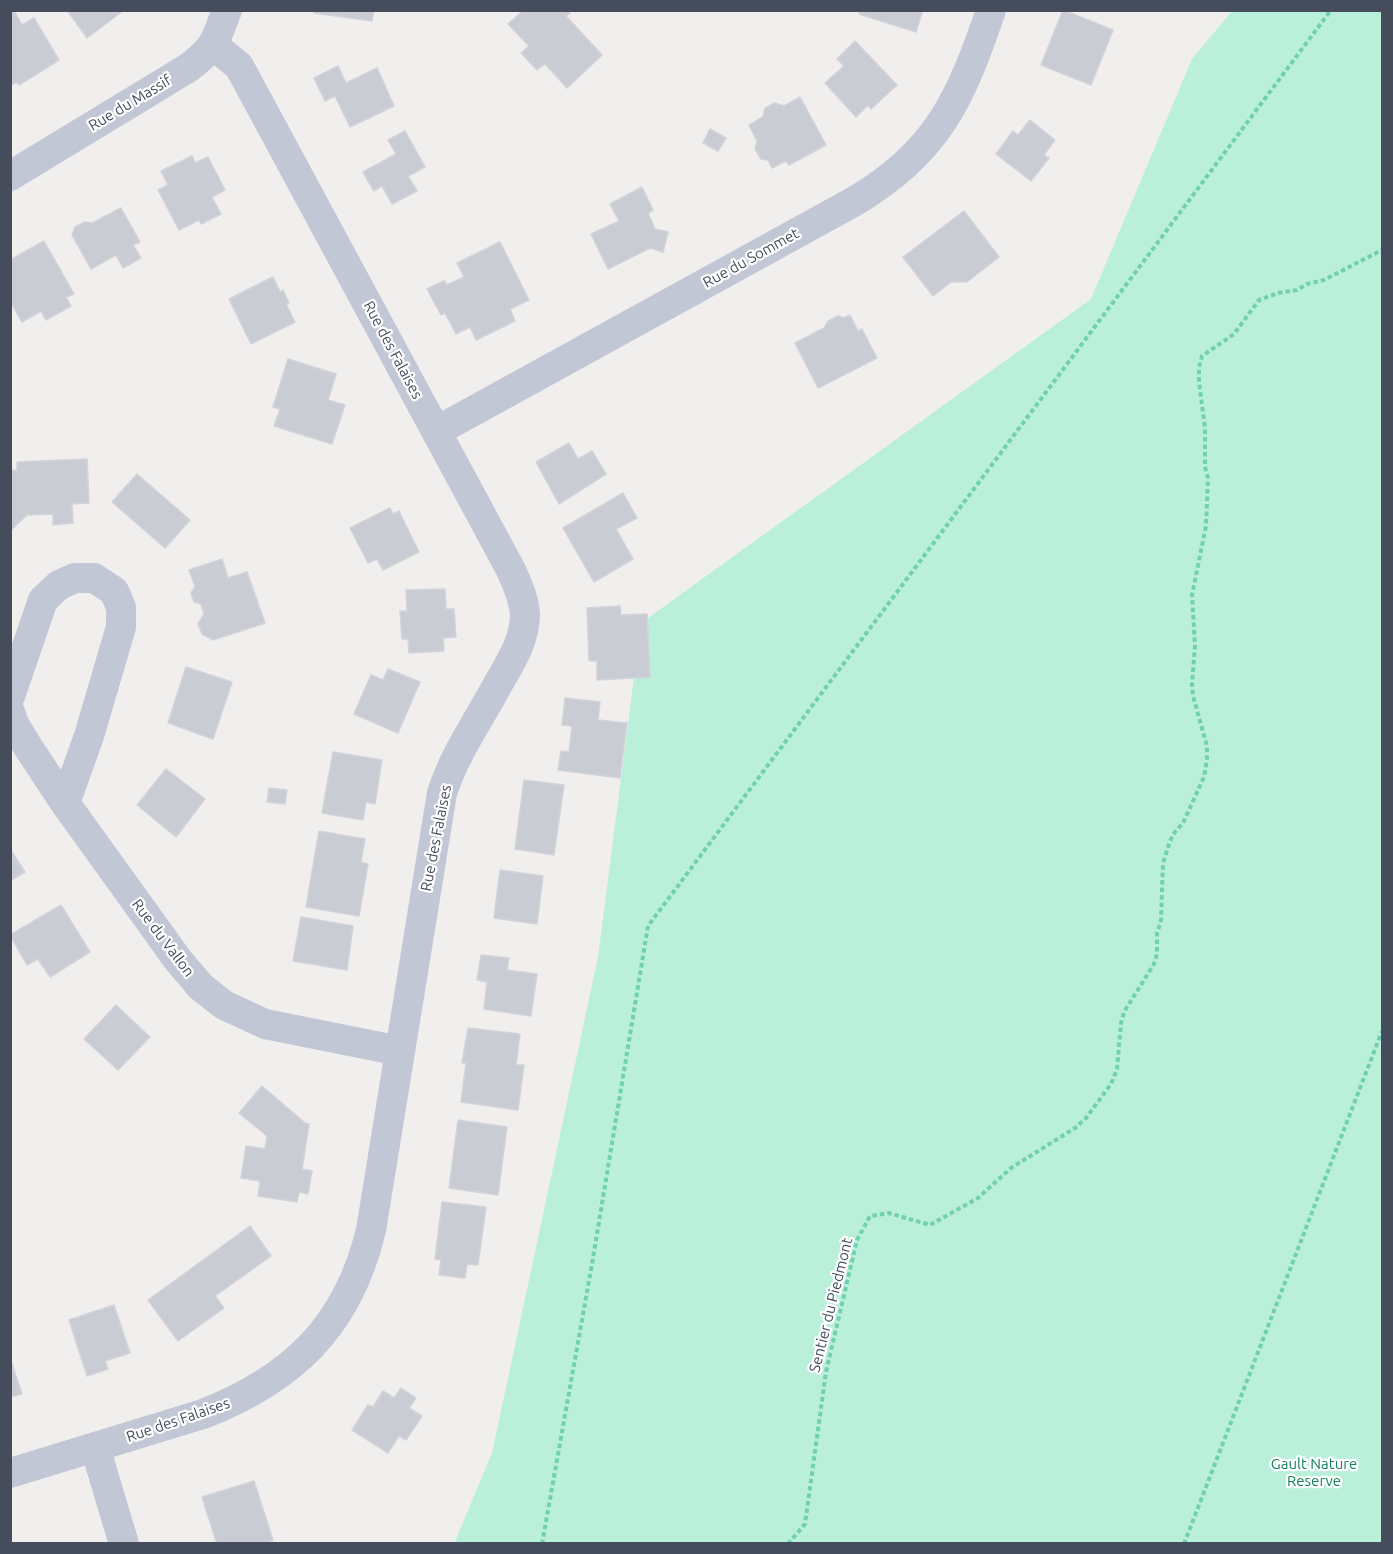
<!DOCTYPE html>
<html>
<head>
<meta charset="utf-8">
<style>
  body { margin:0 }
  #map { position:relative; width:1393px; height:1554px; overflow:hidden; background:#f1eeee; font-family:Ubuntu,sans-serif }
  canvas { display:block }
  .frame { position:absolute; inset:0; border:12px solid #454d5c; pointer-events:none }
</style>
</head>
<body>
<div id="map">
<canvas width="1393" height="1554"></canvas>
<div class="frame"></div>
</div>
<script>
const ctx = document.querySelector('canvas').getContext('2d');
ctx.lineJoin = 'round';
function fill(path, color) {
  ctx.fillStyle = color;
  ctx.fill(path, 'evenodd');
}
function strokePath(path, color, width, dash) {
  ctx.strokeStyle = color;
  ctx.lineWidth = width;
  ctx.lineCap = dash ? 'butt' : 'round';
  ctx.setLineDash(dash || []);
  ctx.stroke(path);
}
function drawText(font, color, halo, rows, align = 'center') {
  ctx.font = font + ' Ubuntu,sans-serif';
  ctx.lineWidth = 4.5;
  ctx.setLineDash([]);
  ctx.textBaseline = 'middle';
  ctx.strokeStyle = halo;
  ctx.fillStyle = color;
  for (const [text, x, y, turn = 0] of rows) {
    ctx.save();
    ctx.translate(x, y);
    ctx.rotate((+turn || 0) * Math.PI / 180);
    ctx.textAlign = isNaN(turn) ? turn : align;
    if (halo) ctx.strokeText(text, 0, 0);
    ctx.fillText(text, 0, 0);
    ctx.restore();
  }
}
const green = new Path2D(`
  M1232 11H1382V1543L454 1544 492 1453 598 957 641 623 1091 299 1192 59Z`);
const building = new Path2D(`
  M67 10H124L87 38Z
  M314 10H374L372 21 314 13Z
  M524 10H567L570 13 566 16 602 55 567 88 545 64 537 70 521 53 529 46 508 24Z
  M860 10H923L916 32 859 14Z
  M1063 10 1113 30 1091 85 1041 65Z
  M14 11 22 25 34 18 59 60 19 85 17 82 10 86V13Z
  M855 41 897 85 871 109 868 105 856 117 825 83 844 66 837 59Z
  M338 66 346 83 377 68 394 106 350 127 335 96 325 101 314 78Z
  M800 97 826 145 789 165 786 161 772 168 768 160 761 159 755 149 757 141 749 125 763 117 765 108 775 103 784 106Z
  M1030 120 1055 140 1044 155 1049 158 1031 181 996 154 1013 131 1018 135Z
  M710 129 726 138 718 151 703 143Z
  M405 131 425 167 408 176 417 191 392 204 382 186 374 191 363 172 396 154 388 140Z
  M192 156 195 163 208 157 225 190 212 197 221 214 201 224 199 220 179 230 158 190 168 185 161 171Z
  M642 187 653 210 648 213 655 229 668 232 663 252 650 248 608 269 591 234 619 221 610 204Z
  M121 208 140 242 133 245 141 258 123 268 116 255 91 269 72 235 75 227 85 222 92 223Z
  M964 211 999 257 967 282H951L933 296 903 257Z
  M44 241 74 294 66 297 71 306 46 320 41 311 22 322 10 301V260Z
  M500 242 529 300 510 309 515 321 476 340 470 327 456 334 445 313 441 315 427 289 444 281 447 285 464 277 457 263Z
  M273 277 280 292 283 290 289 303 286 304 295 322 251 344 229 299Z
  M850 315 858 331 862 329 877 358 818 388 795 343 824 328 828 321 838 316 844 318Z
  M288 359 336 374 328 400 345 405 332 444 274 426 280 409 273 407Z
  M569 443 578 459 592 451 606 474 559 504 536 462Z
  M87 459 89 503 72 504 73 523 53 525V514L27 515 10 531V471L17 470V462Z
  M137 474 190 520 165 548 112 502Z
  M623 493 637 518 616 529 633 559 594 582 563 528Z
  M390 508 393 514 399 511 419 552 383 570 377 559 368 563 350 528Z
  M222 559 228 578 247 572 265 623 213 640 202 634 198 624 204 614 201 604 194 602 191 593 195 586 189 570Z
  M445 589 446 609H454L456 637 443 638 444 651 409 653 408 639H402L400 611H407L406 590Z
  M620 606 621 615 647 614 650 677 597 680V661H589L587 608Z
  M186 667 232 682 213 739 168 723Z
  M388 669 420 682 398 733 354 714 371 675 383 680Z
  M565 698 600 702 598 720 627 723 620 778 558 770 561 751 569 752 572 726 562 725Z
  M333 752 382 760 375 804 366 802 363 820 322 813Z
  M166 769 205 799 176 837 137 805Z
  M524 780 564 785 554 855 515 849Z
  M269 788 287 790 285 804 267 802Z
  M319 831 365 839 361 862 368 864 359 916 306 907Z
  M10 849 25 872 10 881Z
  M500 870 543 876 537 924 494 918Z
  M61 905 90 952 50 977 38 959 27 965 10 935Z
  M301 917 353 926 347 970 293 961Z
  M481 955 509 958 507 970 537 974 531 1016 484 1009 487 982 477 980Z
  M116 1005 150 1037 118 1070 84 1039Z
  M468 1028 520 1034 516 1065H524L518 1110 461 1102 466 1063H462Z
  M262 1086 305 1123 309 1124 302 1169 312 1171 308 1194 299 1192 297 1202 258 1196 260 1181 241 1178 246 1146 265 1149 267 1136 239 1113Z
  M458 1120 507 1127 498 1195 449 1188Z
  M442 1202 486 1207 478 1265 467 1264 465 1278 439 1275 441 1260 435 1259Z
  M250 1226 271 1256 215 1296 224 1308 178 1341 148 1300Z
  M114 1305 130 1353 105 1361 108 1369 87 1376 69 1320Z
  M10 1358 22 1394 10 1397Z
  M401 1388 416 1398 409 1408 422 1416 406 1440 399 1436 388 1453 352 1430 368 1405 373 1407 383 1391 394 1398Z
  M254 1481 273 1540 264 1544H217L202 1497Z`);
const path = new Path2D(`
  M542 1544 592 1264 648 926 1331 10
  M788 1544 805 1524 826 1372 857 1240 870 1216 889 1213 930 1225 978 1198 1011 1168 1075 1128 1086 1118 1111 1084 1117 1069 1121 1023 1124 1012 1154 964 1157 954V934L1161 920 1163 863 1170 841 1175 832 1183 823 1204 777 1207 760V746L1193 696 1192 684 1195 646 1192 595 1206 526 1208 478 1205 467V428L1199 382V367L1202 356 1234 334 1259 300 1278 293 1297 290 1307 284 1324 280 1382 250
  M1184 1544 1382 1031`);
const minor = new Path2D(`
  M10 176 188 68C216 47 215 41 227 10
  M437 431 855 201C938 152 961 98 991 10
  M10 696 43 600 59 585 75 578H94L114 591 121 607V627L89 736 65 803
  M10 712 14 724 28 747 65 803 178 960 201 987 224 1005 265 1024 400 1051
  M95 1447 124 1544
  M10 1473 203 1414C293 1379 348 1326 371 1230L442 793C454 755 478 721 497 686 510 663 525 641 525 614 524 598 517 584 511 570L239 66 214 46`);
const streetNames = [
  ["Rue du Massif",130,103,-31],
  ["Rue du Sommet",751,258,-29],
  ["Rue des Falaises",393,350,62],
  ["Rue des Falaises",436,838,-79],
  ["Rue du Vallon",163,938,53],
  ["Sentier du Piedmont",831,1305,-76],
  ["Rue des Falaises",178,1420,-19]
];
const parkNames = [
  ["Gault Nature",1314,1464],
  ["Reserve",1314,1481]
];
fill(green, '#baf0d9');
fill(building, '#caccd4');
strokePath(building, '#d2d3da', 1.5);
strokePath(path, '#71cfb2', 4, [4.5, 3]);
strokePath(minor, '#c1c7d4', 30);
drawText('15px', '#454d5c', '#fff', streetNames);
drawText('15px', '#14805d', '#fff', parkNames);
</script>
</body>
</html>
